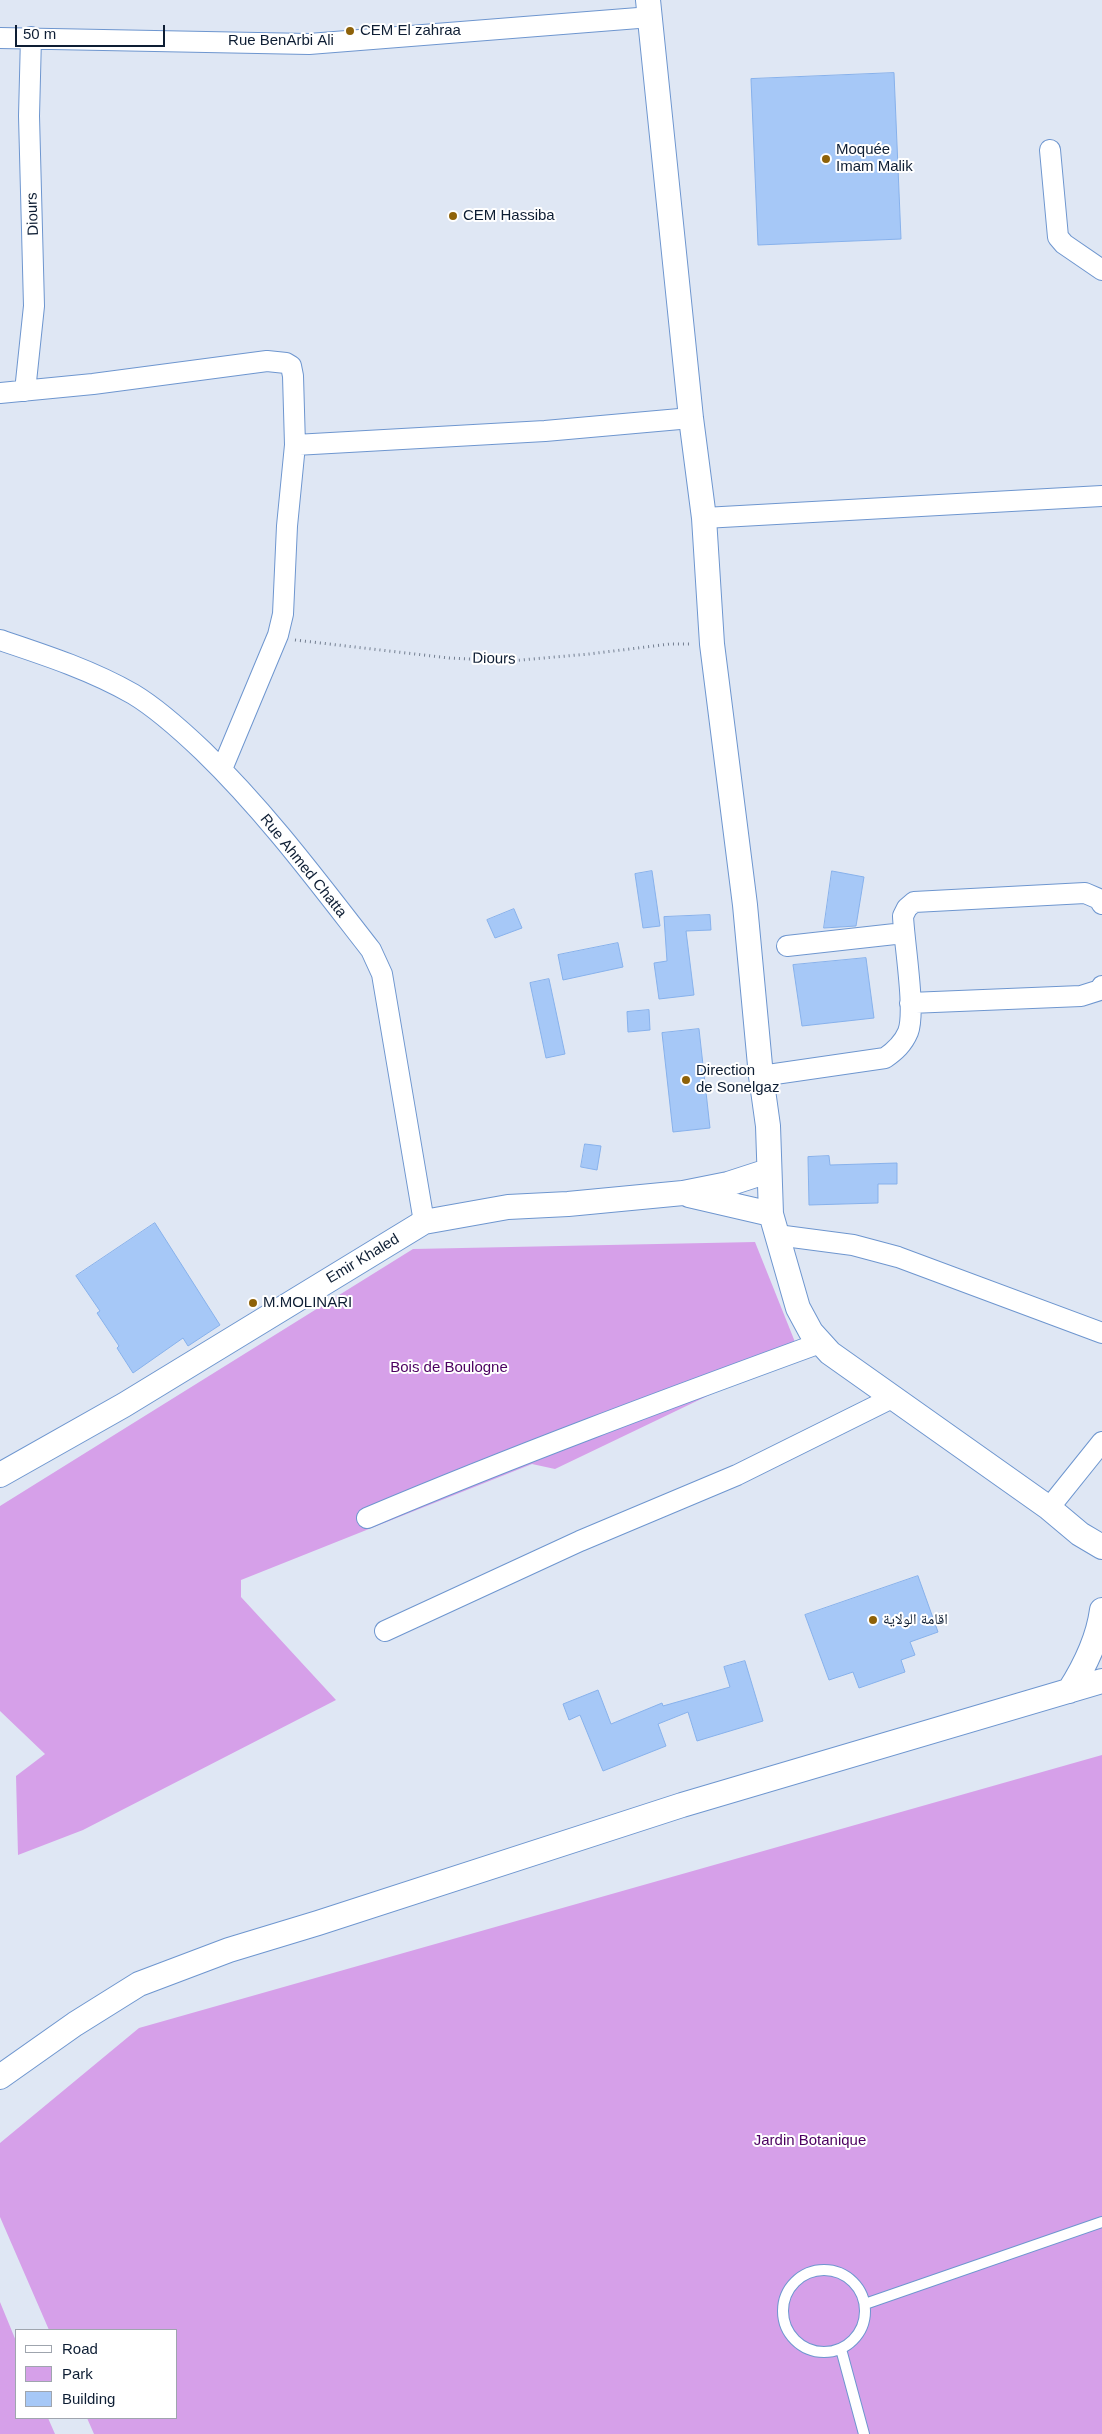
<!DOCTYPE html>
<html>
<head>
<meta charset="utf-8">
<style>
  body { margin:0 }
  #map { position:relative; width:1102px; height:2434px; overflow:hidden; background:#dfe7f4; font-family:Arial,sans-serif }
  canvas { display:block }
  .legend { position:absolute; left:15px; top:2329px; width:162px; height:90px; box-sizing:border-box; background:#fff; border:1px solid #9fa5ae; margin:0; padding:6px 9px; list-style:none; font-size:15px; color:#0e1e34 }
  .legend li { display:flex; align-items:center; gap:10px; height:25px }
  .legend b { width:25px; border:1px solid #9fa5ae }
  .scale { position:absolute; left:15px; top:25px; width:150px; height:22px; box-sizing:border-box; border:2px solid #0e1e34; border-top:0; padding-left:6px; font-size:15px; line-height:18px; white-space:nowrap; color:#0e1e34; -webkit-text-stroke:4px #fff; paint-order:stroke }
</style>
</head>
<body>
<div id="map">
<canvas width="1102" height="2434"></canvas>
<ul class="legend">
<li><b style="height:6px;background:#fff"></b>Road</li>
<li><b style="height:14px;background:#d6a0e9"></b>Park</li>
<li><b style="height:14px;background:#a6c8f7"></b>Building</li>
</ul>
<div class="scale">50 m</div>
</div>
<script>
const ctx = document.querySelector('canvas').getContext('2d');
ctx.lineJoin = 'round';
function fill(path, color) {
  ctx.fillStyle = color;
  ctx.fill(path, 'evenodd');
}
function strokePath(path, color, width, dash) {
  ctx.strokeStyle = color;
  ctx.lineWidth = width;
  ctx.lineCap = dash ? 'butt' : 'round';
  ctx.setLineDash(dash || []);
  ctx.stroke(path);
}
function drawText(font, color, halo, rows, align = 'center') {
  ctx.font = font + ' Arial,"Noto Naskh Arabic",sans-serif';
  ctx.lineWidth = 4;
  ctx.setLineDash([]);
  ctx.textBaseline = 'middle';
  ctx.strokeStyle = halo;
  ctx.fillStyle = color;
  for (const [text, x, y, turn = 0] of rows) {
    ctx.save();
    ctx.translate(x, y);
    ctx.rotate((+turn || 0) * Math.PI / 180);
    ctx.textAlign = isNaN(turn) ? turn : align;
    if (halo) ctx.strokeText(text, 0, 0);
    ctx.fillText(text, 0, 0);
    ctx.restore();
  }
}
const green = new Path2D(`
  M755 1242 799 1352 555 1469 532 1464 241 1580V1597L336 1700 83 1830 18 1855 16 1776 45 1754 0 1711V1506L413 1249Z
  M1102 1755V2434H94L87 2418H176V2330H49L0 2217V2143L139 2028Z
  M0 2302 16 2341V2418H48L55 2434H0Z`);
const building = new Path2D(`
  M894 73 901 239 758 245 751 79Z
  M652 871 660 926 643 928 635 874Z
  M832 871 864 877 856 926 824 928Z
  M514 909 522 928 495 938 487 920Z
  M710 915 711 930 686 931 694 995 659 999 654 963 667 961 664 917Z
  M618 943 623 967 563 980 558 955Z
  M866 958 874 1018 802 1026 793 965Z
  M549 979 565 1054 546 1058 530 983Z
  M649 1010 650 1030 628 1032 627 1012Z
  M699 1029 710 1128 673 1132 662 1033Z
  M585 1144 601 1146 597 1170 581 1167Z
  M829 1156 830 1165 897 1163V1184H878V1203L809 1205 808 1157Z
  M155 1223 220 1325 188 1346 183 1338 133 1373 117 1348 119 1346 97 1313 100 1311 76 1276Z
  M918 1576 938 1632 910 1642 915 1655 901 1660 905 1672 859 1688 853 1672 829 1680 805 1615Z
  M745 1661 763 1721 697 1741 688 1712 658 1724 666 1746 603 1771 580 1715 569 1720 563 1704 598 1690 611 1724 662 1703 663 1706 730 1687 724 1667Z`);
const path = new Path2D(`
  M295 640 449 658 510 661 589 654 670 644H692`);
const service = new Path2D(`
  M783 2311a41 41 0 1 1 82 0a41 41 0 1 1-82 0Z
  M865 2304 1102 2222
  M841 2349 864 2434`);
const minor = new Path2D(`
  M0 38 309 44 651 17
  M1050 150 1058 237 1064 244 1102 270
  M25 391 34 306 29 116 31 37
  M0 393 93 384 267 361 286 363 291 366 293 376 295 445
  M704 518 1102 496
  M0 640C45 655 91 670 133 694 158 709 182 731 203 751 266 812 318 882 371 950L382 974 424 1222
  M222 769 278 635 283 614 287 526 295 445 545 431 691 418
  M787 946 904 933
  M910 1003 1081 996 1100 990 1102 986
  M761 1076 885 1058C895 1051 903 1044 908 1032 916 1011 904 942 903 916L907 908 914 902 1085 893 1099 899 1102 904
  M777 1235 853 1245 898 1257 1102 1333
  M1049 1508 1102 1442
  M367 1518C516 1455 667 1399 820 1343
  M385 1631 580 1541 737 1475 892 1398`);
const tertiary = new Path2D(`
  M648 0 691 418 704 518 712 644 745 905 761 1076 768 1126 771 1214 798 1308 811 1332 830 1353 1049 1508 1080 1534 1102 1547
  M689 1195 771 1214
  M0 1475 124 1405 424 1222 508 1207 568 1204 683 1193 728 1184 768 1171
  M1069 1691C1085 1666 1098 1640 1102 1610
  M0 2077 75 2024 139 1984 229 1950 318 1923 682 1805 1102 1681`);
const markers = [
  [350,31,5,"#8e6209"],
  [826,159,5,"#8e6209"],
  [453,216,5,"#8e6209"],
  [686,1080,5,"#8e6209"],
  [253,1303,5,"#8e6209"],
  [873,1620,5,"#8e6209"]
];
const poiNames = [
  ["CEM El zahraa",360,31],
  ["Moquée",836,150],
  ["Imam Malik",836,167],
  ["CEM Hassiba",463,216],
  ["Direction",696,1071],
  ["de Sonelgaz",696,1088],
  ["M.MOLINARI",263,1303],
  ["اقامة الولاية",883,1620]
];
const streetNames = [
  ["Rue BenArbi Ali",281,41],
  ["Diours",33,214,-92],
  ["Diours",494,659,1],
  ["Rue Ahmed Chatta",303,866,51],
  ["Emir Khaled",363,1259,-31]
];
const parkNames = [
  ["Bois de Boulogne",449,1368],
  ["Jardin Botanique",810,2141]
];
fill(green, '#d6a0e9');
fill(building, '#a6c8f7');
strokePath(building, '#87b1eb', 1);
strokePath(service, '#6e96cf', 12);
strokePath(minor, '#6e96cf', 22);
strokePath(tertiary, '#6e96cf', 26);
strokePath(path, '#727e90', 3, [1, 4]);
strokePath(service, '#fff', 10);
strokePath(minor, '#fff', 20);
strokePath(tertiary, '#fff', 24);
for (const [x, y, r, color] of markers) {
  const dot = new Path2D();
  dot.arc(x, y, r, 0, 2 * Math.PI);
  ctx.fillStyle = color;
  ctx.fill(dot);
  strokePath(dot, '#fff', 2);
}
drawText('15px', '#0e1e34', '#fff', poiNames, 'left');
drawText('15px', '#0e1e34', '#fff', streetNames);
drawText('15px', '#4c0061', '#fff', parkNames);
</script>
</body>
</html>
